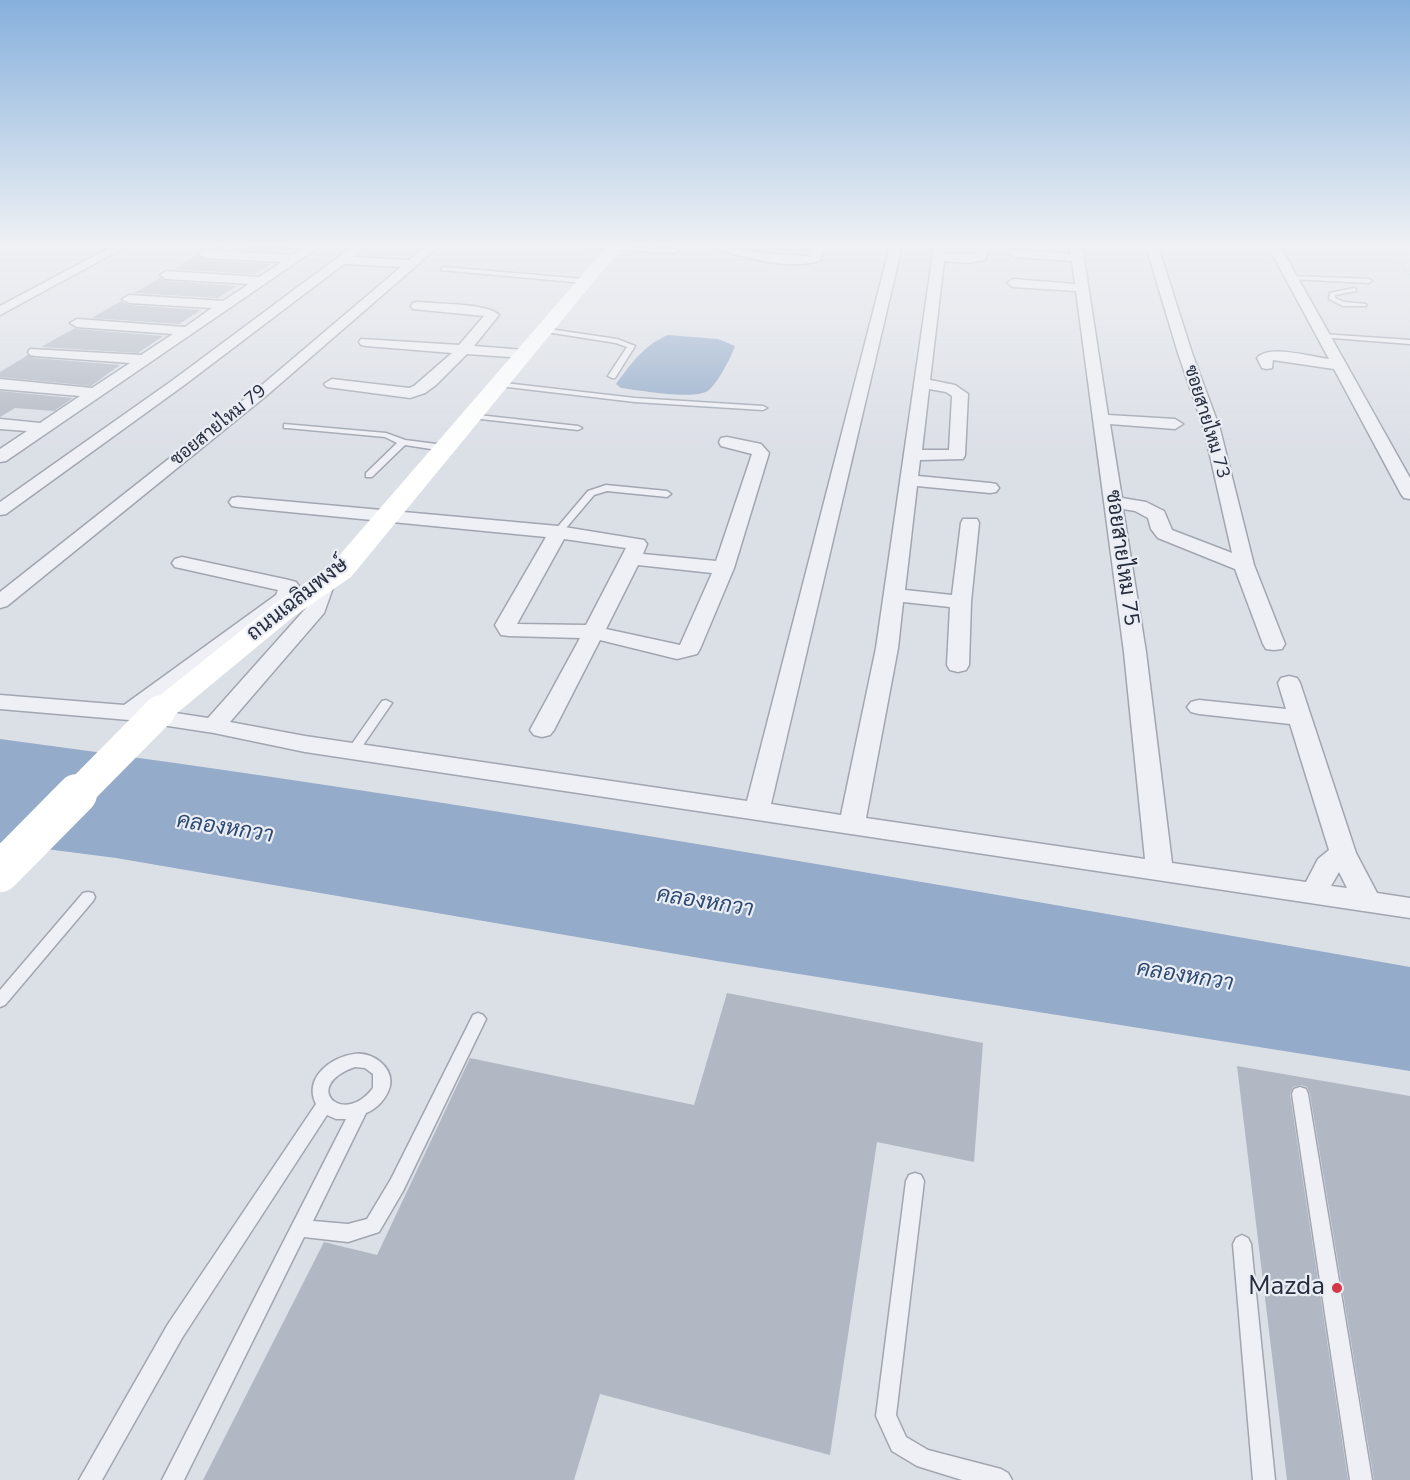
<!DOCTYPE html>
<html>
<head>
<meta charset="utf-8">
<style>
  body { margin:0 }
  canvas { display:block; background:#dbdfe6 }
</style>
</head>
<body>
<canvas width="1410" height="1480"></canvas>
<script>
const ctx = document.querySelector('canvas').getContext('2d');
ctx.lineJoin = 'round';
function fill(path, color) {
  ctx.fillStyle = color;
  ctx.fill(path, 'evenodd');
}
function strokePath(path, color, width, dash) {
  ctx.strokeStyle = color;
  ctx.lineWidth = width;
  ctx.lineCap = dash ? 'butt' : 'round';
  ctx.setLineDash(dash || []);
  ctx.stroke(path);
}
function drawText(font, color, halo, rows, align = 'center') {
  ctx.font = font + ' "Nunito Sans",Sarabun,sans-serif';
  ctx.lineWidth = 4.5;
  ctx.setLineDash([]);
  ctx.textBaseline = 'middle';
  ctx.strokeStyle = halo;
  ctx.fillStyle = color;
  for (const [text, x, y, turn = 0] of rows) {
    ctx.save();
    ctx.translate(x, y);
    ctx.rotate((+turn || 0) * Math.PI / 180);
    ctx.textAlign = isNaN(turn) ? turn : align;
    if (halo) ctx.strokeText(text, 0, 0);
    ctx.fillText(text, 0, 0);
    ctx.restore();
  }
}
const water = new Path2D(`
  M668 335 718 339 735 346C731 358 718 382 709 390 696 401 639 390 621 388L616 384C630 365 645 344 668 335Z
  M0 739C472 801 941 885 1410 967V1071L717 961 116 858 0 843Z`);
const building = new Path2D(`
  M213 246 243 248 247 246H297L287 252 210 248Z
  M197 255 205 260 271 264 254 274 174 269Z
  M160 278 166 281 237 286 218 298 134 293Z
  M121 301 129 305 201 310 179 324 92 318Z
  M75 328 77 329 163 336 138 353 41 347Z
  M28 355 35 358 120 365 91 386 0 377V372Z
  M0 391 73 398 54 411 15 408 0 417Z
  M727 993 983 1043 974 1162 877 1142 830 1455 600 1394 574 1480H203L324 1242 377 1255 470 1058 694 1105Z
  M1237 1066 1410 1096V1480H1374L1310 1094 1307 1087 1301 1085 1293 1087 1290 1094 1348 1480H1287Z`);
const path = new Path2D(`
  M1387 246 1410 275`);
const lane = new Path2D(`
  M586 246 675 249 678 251 675 253 589 248Z
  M770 246H806L821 248 818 250 773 248Z
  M443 267 584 279 587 281 584 283 441 270Z
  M1293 276 1369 279 1372 281 1369 283 1291 279 1290 278Z
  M1354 288 1356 289V291L1335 295V298L1344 302 1366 304V306H1343L1329 299 1330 293Z
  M542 328 617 339 635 346 615 378H612L608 376 627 347 616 343 540 331 539 330Z
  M1322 334 1410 340V344L1320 337 1318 336Z
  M496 382 635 398 763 406 767 408 763 410 635 402 499 386H496Z
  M469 414 578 426 582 428 578 430 472 418 468 416Z
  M284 424 386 433 405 440 444 445 448 448 444 451 405 445 372 477H366V473L397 443 385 437 287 428H284Z
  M606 485 667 491 671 494 667 497 607 491 594 495 561 534H555V530L588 491Z
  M386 700 392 703 357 754H349L347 751 349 748 382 701Z
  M88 892 93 893 95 897 93 901 5 1005 0 1007V990L83 893Z
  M478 1013 483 1015 486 1019 403 1191 379 1232 348 1242 304 1237 184 1480H162L346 1119H336L327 1115 182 1338 102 1480H79L168 1324 316 1104C303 1078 331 1057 354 1054 372 1051 394 1067 390 1086 387 1098 377 1109 366 1113L313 1221 348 1224 367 1219 391 1179 473 1015ZM355 1067 365 1068 373 1074V1088C343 1128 300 1086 355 1067Z
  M1300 1087 1306 1089 1308 1094 1372 1480H1350L1292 1094 1294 1089Z
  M915 1173 921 1175 924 1181 896 1415 906 1437 928 1450 1001 1469 1008 1473 1012 1480H962L917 1466 892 1451 876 1416 906 1181 909 1175Z
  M1242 1235 1248 1238 1251 1244 1275 1480H1253L1233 1244 1236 1238Z`);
const street = new Path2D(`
  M113 246H127L0 315V306Z
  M307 246H320L6 461 0 462V449L27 431 0 429V419L40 423 80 396 0 389V379L92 388 130 363 35 356 30 355 28 352 30 349 141 355 173 334 77 327 70 323 77 319 185 327 212 308 129 303 122 299 129 295 223 301 249 284 166 279 160 275 166 271 259 277 282 262 205 258 199 254 205 250 292 255Z
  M353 246H366L353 257 409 260 426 246H439L266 396 7 606 0 608V592L256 390 401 267 344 264 183 386 6 514 0 515V502L173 380Z
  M715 246H733L759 253 808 256 811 255 812 246H824L821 260C791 271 747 258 717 249Z
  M890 246H902L771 804 841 815 876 648 934 246H946L945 254H976L978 246H990L985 260 967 263 944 261 930 380 955 385 968 394 965 455 963 459 920 460 918 476 990 483 996 484 999 488 996 492 990 493 917 486 905 590 952 595 961 523 963 519H977L979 523 971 602 969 665 966 670 958 672 950 670 947 665 950 607 903 602 898 648 866 818 1145 859 1124 652 1076 291 1013 287 1007 283 1013 279 1075 284 1072 261 1014 257 1008 253 1014 249 1071 254 1070 246H1082L1108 415 1175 419 1183 424 1175 429 1110 424 1122 498 1146 502 1164 511 1172 530 1232 553 1204 429 1178 353 1146 246H1158L1192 353 1220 429 1254 565 1285 644 1282 649 1274 650 1266 649 1263 644 1235 569 1158 538 1151 529 1148 518 1135 511 1123 509 1146 652 1172 863 1306 882 1318 859 1329 850 1290 724 1199 714 1191 712 1187 707 1191 702 1199 700 1286 709 1278 683 1281 678 1289 676 1297 678 1300 683 1356 853 1377 893 1410 898V918L305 752 214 733 129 720 0 709V695L124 705 276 595 278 590 175 567 172 563 175 559 182 557 289 580 296 582 299 586 292 602 267 618 149 709 208 718 307 607 318 578H332L335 582 324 613 230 722 305 736 747 801ZM929 389 946 392 952 396 949 450H922ZM1339 872 1347 888 1331 886Z
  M1268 246H1280L1410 478V499L1404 498 1401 494 1334 369 1273 360 1272 368 1267 369 1262 368 1257 358C1269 344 1311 357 1329 359Z
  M418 302C436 304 487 303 499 315L474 346 524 350 531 354 524 358 467 354 436 385 425 393 410 398 327 387 324 384 332 379 409 388 414 386 452 353 366 346 361 345 359 342 361 339 459 345 484 316 413 309 411 306 413 303Z
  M727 437 761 444 769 453 734 568 700 649 697 654 677 659 600 640 554 730 550 735 542 737 534 735 530 730 580 638 509 636 501 635 495 625 546 537 238 507 232 506 229 502 232 498 238 497 558 526 644 540 647 544 643 554 716 561 752 454 721 446 719 442 721 438ZM564 539 626 548 586 625 517 624ZM638 565 712 573 680 645 606 629Z`);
const secondary = new Path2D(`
  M607 246H623L351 577 293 617 171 718 160 721 149 718 144 711 149 704 273 605 331 565Z`);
const secondaryBridgeFar1 = new Path2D(`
  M76 796 160 711`);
const secondaryBridge = new Path2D(`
  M0 872 77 794`);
const markers = [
  [1337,1288,6,"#d33849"]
];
const farStreetnames = [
  ["ซอยสายไหม 73",1206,422,73],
  ["ซอยสายไหม 79",219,426,-39]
];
const streetNames = [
  ["ซอยสายไหม 75",1121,558,82],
  ["ถนนเฉลิมพงษ์",298,600,-38]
];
const waterNames = [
  ["คลองหกวา",225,829,9],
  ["คลองหกวา",705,903,9],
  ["คลองหกวา",1185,977,9]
];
const nearPoinames = [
  ["Mazda",1325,1288]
];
fill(water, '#94abc9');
fill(building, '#b2b8c3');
strokePath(lane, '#a1a6b0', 3);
strokePath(street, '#a1a6b0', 3);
strokePath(path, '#babdc5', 2, [2, 2]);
fill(lane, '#eef0f5');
fill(street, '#eef0f5');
fill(secondary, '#fff');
strokePath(secondaryBridgeFar1, '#fff', 31);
strokePath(secondaryBridge, '#fff', 40);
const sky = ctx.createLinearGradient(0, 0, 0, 453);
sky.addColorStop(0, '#86b0dc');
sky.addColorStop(0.54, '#eff1f4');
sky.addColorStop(1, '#eff1f400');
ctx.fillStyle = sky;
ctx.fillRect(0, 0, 1410, 453);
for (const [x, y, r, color] of markers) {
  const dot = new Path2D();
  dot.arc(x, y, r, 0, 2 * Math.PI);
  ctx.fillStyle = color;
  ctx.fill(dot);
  strokePath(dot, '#eaeef4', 2);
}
drawText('18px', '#252c3d', '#eaeef4', farStreetnames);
drawText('21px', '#252c3d', '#eaeef4', streetNames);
drawText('italic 22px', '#2d4972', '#eaeef4', waterNames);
drawText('26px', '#252c3d', '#eaeef4', nearPoinames, 'right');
</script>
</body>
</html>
